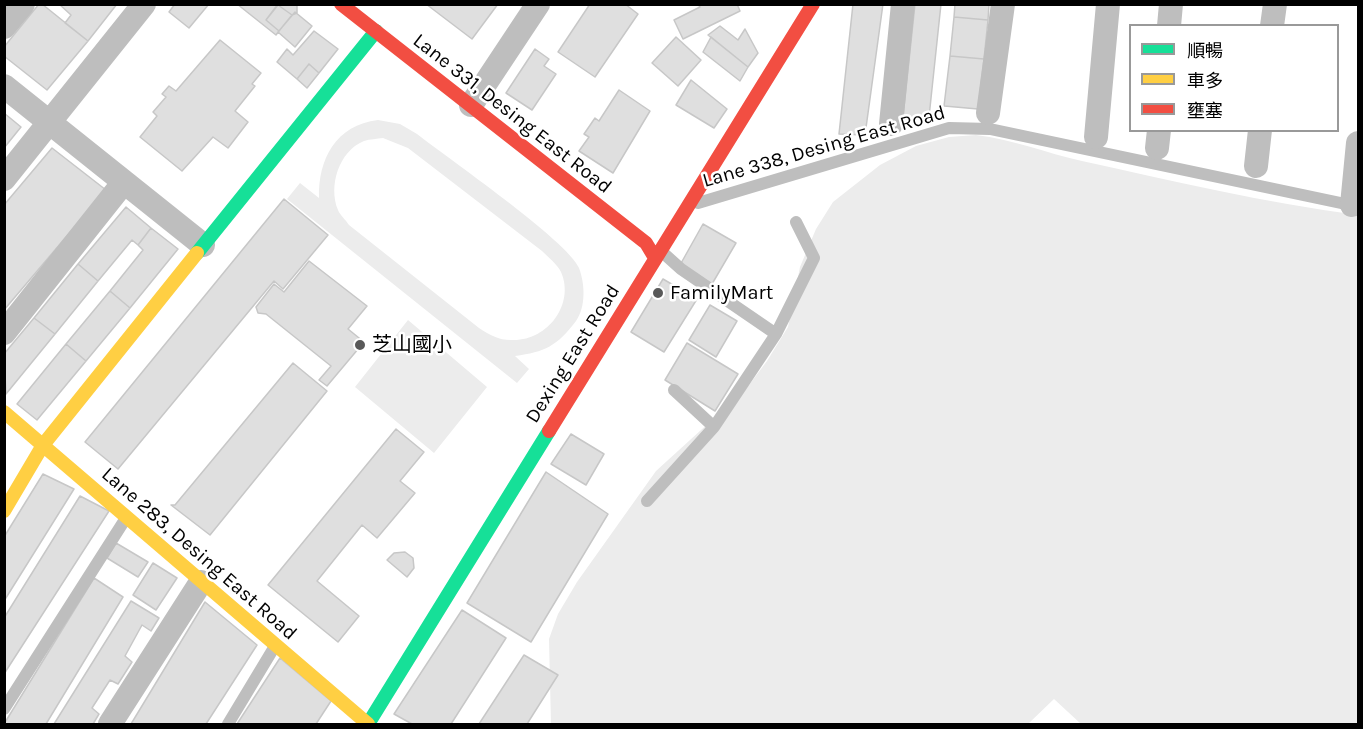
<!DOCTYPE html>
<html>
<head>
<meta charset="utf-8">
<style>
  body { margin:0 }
  #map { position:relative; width:1363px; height:729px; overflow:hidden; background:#fff; font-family:Karla,"Noto Sans TC",sans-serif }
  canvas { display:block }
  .frame { position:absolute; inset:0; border:6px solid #000; pointer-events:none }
  .legend { position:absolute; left:1129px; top:24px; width:210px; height:108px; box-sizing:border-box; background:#fff; border:2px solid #999; margin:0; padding:8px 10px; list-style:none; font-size:18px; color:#000 }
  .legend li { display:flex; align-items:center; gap:12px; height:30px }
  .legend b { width:30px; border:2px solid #999 }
</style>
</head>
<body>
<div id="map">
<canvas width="1363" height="729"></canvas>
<div class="frame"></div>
<ul class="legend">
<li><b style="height:8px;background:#16e098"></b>順暢</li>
<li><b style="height:8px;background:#ffcf43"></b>車多</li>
<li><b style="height:8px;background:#f24e42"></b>壅塞</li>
</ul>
</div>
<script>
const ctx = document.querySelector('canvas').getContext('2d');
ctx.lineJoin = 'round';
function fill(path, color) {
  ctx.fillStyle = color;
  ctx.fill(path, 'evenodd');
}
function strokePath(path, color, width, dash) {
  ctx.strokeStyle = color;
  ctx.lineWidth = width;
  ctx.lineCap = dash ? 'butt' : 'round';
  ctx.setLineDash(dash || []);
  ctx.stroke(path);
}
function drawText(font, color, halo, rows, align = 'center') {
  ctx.font = font + ' Karla,"Noto Sans TC",sans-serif';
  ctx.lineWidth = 5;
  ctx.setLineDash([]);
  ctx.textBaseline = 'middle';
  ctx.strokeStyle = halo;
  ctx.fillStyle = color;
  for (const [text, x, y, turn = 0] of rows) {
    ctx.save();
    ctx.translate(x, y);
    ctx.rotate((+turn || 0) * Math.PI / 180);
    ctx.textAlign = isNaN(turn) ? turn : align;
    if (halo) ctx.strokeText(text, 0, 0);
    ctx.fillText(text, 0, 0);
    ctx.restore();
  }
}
const green = new Path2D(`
  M378 120 400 124 417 134C446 157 568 241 579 268 585 284 586 307 576 321 557 346 545 352 515 356L529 369 517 383 287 199 300 183 319 198C318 159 336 125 378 120ZM383 138 408 148 542 251C548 257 557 264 561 272 575 304 548 340 514 340 500 341 490 335 479 328L349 225C346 220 340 215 338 210 328 186 339 151 364 141 370 139 377 139 383 138Z
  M976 135C1012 139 1046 153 1082 161 1173 181 1266 203 1358 215V724H1081L1054 699 1028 724H551L549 639 558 614 577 582 656 471 746 389 767 361 788 327 800 267 816 229 833 202 880 165 916 146 949 137Z
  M408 320 487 387 434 453 355 387Z`);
const building = new Path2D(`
  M39 4H42L88 41 47 90 4 56V47Z
  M59 4H117L88 41 65 23 71 15Z
  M175 4H209L189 28 169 12Z
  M237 4H278L266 20 279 31 276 35Z
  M297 4V13L292 15 278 5Z
  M426 4H498L472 39Z
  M590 4H625L638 14 595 77 558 52Z
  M698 4H737L740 11 683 39 674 20 700 7Z
  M853 4H883L865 135 839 134Z
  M915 4H941L929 117H903Z
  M955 4H989L988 20 954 17Z
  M278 5 292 15 279 31 266 20Z
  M295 12 312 26 295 47 278 32Z
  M954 17 988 20 984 59 950 56Z
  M720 26 738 40 745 29 758 53 748 67 708 35Z
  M314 31 338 49 319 73 309 64 297 79 277 62 287 49 293 55Z
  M676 37 701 60 678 86 652 63Z
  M711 37 748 67 740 81 703 52Z
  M220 40 261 73 252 84 255 86 235 111 248 122 228 148 213 137 182 171 140 137 157 116 153 112 166 97 162 94 169 86 176 91Z
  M535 49 549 59 544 66 556 74 532 110 506 93Z
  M950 56 984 59 978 109 944 106Z
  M309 64 319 73 307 88 297 79Z
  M691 80 727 109 714 128 676 105Z
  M619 90 650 111 613 173 579 151 589 137 584 134 595 118 599 121Z
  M4 113 21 127 4 148Z
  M52 148 106 190 4 310V205Z
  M284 199 328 235 283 289 274 281 118 469 85 442Z
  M126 207 151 228 138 245 132 240 98 281 78 264Z
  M703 224 736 243 712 284 680 265Z
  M151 228 178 249 130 308 110 291 143 250 138 245Z
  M309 261 367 306 348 329 364 342 327 386 319 380 331 366 266 314 258 313 256 307 274 284 284 292Z
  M78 264 98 281 55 334 34 318Z
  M663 279 697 299 664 352 631 332Z
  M110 291 130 308 86 361 66 344Z
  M710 305 737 321 716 357 689 340Z
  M34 318 55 334 6 394 4 354Z
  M687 343 738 374 715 411 665 380Z
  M66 344 86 361 37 420 17 404Z
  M293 363 327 391 210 535 171 505H175Z
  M396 429 424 452 400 481 415 493 377 538 362 525 317 581 359 616 338 642 268 585Z
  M571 434 604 454 586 485 551 464Z
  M546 472 608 514 531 642 467 603Z
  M43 474 74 489 4 601V537Z
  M80 496 109 511 4 674V618Z
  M116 543 148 562 138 577 107 558Z
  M405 552 413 558 414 568 407 577 387 560 394 553Z
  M153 563 177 578 156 610 133 595Z
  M94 578 123 597 46 724H4Z
  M131 601 159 618 151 631 142 625 125 656 132 662 118 684 110 680 92 708 99 714 93 724H54Z
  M205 602 257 645 206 724H131Z
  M462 610 506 638 451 724H412L394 714Z
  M524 655 558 675 527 724H479Z
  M280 658 331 701 316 724H237Z`);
const lane = new Path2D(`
  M698 203 949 128 990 129 1355 206
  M776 334 814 258 796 222
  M674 390 714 427
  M647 501 714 427 776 334 681 269 661 251
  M4 709 126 518
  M228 724 275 646`);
const street = new Path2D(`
  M1169 26 1171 4
  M1272 26 1275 4
  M4 27 23 4
  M4 86 203 245
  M471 105 538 4
  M988 113 1003 4
  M891 124 903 4
  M1096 137 1108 4
  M1157 148 1159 130
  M1256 166 1260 130
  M4 179 144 4
  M1352 205 1358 143
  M4 333 124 182
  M110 724 201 582`);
const fast = new Path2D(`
  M197 253 376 31
  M368 724 549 431`);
const slow = new Path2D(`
  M4 412 368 724
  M4 511 43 445 197 253`);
const jam = new Path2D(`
  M341 4 646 243 655 258
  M549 431 813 4`);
const markers = [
  [658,293,6,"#595959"],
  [360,345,6,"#595959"]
];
const streetNames = [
  ["Lane 331, Desing East Road",512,114,38],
  ["Lane 338, Desing East Road",824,147,-16],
  ["Dexing East Road",573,354,-58],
  ["Lane 283, Desing East Road",199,554,41]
];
const poiNames = [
  ["FamilyMart",670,293],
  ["芝山國小",372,345]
];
fill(green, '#ececec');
fill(building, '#dfdfdf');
strokePath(building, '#c7c7c7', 1.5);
strokePath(lane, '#bebebe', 12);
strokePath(street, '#bebebe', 24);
strokePath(fast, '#16e098', 14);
strokePath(slow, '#ffcf43', 14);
strokePath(jam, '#f24e42', 14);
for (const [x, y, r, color] of markers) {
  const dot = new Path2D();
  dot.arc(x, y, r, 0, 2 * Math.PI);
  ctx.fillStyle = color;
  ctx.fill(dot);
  strokePath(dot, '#fff', 2);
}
drawText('20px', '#000', '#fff', streetNames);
drawText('20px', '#000', '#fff', poiNames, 'left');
</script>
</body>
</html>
